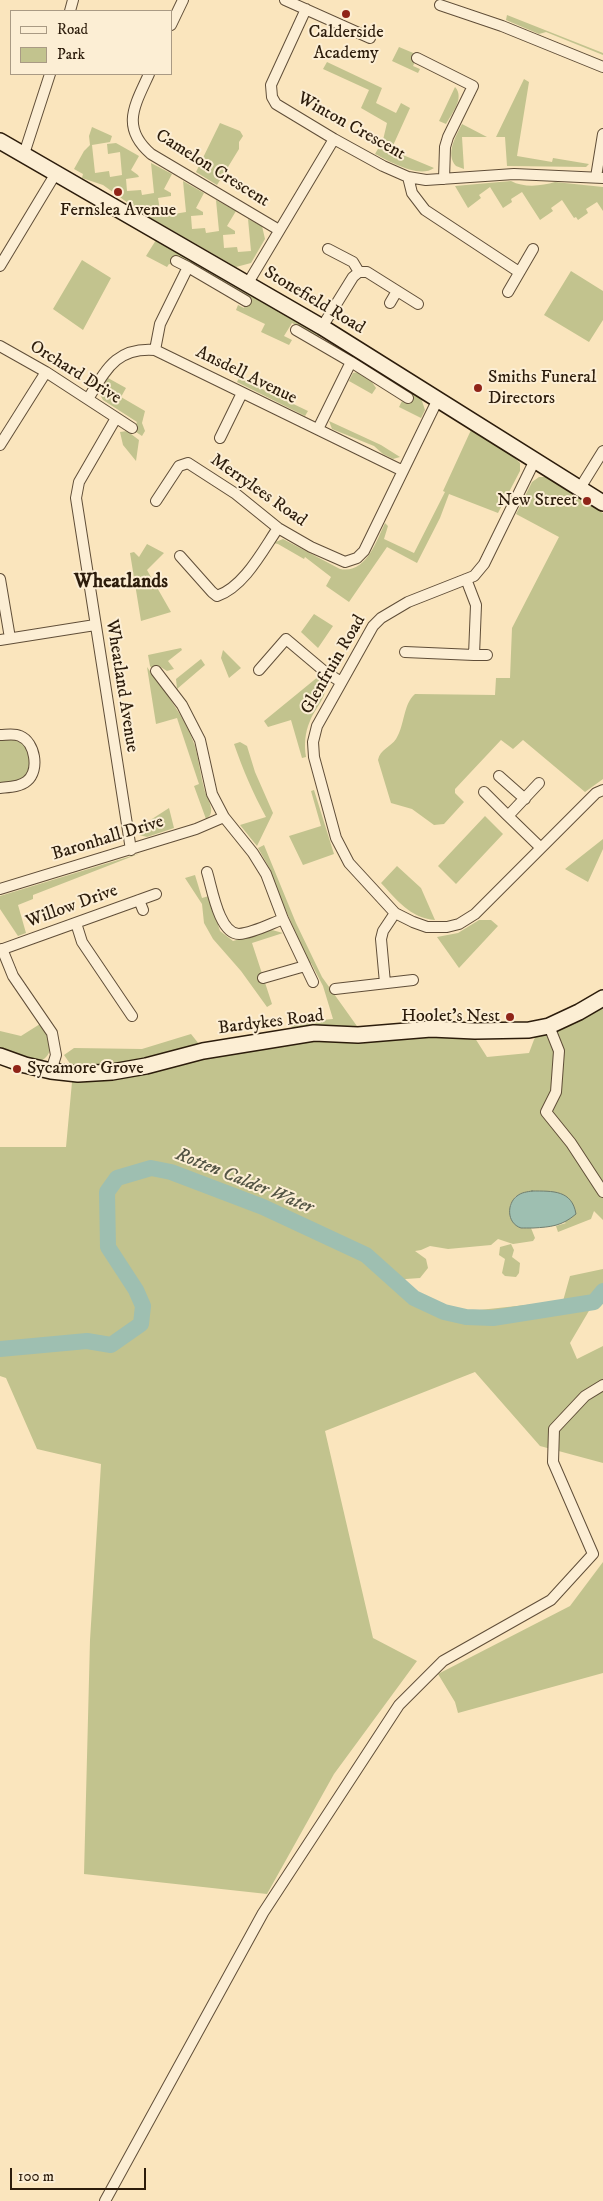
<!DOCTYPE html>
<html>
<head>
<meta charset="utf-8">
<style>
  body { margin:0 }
  #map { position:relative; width:603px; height:2201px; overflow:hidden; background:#fae5bd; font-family:"IM FELL DW Pica",serif }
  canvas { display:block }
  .legend { position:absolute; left:10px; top:10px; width:162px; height:65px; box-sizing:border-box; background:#fceed4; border:1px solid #a99a84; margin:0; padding:6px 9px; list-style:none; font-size:15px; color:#2c1c0b }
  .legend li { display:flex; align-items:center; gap:10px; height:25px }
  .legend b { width:25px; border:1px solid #a99a84 }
  .scale { position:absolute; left:10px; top:2168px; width:136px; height:22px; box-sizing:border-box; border:2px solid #2c1c0b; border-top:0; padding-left:6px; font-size:15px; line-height:18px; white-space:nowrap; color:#2c1c0b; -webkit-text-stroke:4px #fceed4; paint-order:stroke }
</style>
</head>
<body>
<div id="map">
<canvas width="603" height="2201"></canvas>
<ul class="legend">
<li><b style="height:6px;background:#fceed4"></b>Road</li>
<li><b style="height:14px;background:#c2c38e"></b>Park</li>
</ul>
<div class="scale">100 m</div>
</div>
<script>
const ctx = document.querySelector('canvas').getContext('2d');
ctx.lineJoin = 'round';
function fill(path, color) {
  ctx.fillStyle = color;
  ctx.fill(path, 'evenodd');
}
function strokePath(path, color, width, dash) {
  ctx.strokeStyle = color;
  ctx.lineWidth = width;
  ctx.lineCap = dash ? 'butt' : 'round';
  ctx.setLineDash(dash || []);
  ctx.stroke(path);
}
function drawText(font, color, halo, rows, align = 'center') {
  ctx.font = font + ' "IM FELL DW Pica",serif';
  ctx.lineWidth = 4;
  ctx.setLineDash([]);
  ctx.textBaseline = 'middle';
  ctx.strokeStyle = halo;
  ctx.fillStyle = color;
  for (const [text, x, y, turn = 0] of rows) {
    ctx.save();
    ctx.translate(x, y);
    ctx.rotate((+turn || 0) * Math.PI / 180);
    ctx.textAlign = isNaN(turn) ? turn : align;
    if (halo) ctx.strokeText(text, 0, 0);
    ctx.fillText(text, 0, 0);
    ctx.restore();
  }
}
const green = new Path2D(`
  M507 15 603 53V55L546 32 539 34 506 20Z
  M399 47 418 55 413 66 420 69 418 73 392 61Z
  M327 62 382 88 376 103 396 113 401 103 410 108 391 150 434 168C419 179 389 161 375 154L383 140 387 123 361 108 369 90 323 69Z
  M524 79 529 82 517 156 552 162 553 158 589 164 586 167 507 166 505 137H496Z
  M455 87C465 98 452 113 446 124L439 121Z
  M220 123 240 131 243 136 239 142V149L217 185 196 172Z
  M462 124 487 137H462L464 169 456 166C445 154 456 136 462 124Z
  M92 127 112 136 110 142 92 145 95 173 109 171 110 177 122 175 120 152 108 154 107 144 116 143 139 156 131 170 138 175 139 177 126 179 127 191 141 190 142 195 154 193 151 163 172 174 164 189 171 193V196L158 198 160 210 173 209 174 214 186 212 183 181 204 193 196 208 203 212V215L191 216 192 229 205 228 206 233 219 231 216 200 236 211 227 226 235 231V234L223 235 224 248 237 247 238 252 251 251 248 219 262 226 265 239 251 263 236 267 142 213 103 185 82 178 83 174 74 169 84 151 90 145 89 136Z
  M511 181C524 188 542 186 555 182L603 187V211L597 202 586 209 588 213 578 220 576 217 574 218 562 200 551 208 553 211 540 220 522 192 511 199 512 202 503 208 490 187 479 195 481 198 468 208 455 186Z
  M156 240 319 335 318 337 336 345 421 398 425 410 421 418 399 407 402 401 407 403 410 396 292 323 284 336 292 340 289 345 261 332 265 324 236 310 238 305 244 308 249 298 177 257 173 265 169 264 167 267 146 256Z
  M82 260 111 278 83 330 53 309Z
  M571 271 603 291V320L589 342 544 315Z
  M358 372 372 382 376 388 372 394 349 381 353 373Z
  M108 378 126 388 121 397 145 411 142 423 145 431 142 436 133 430 137 422 103 400 99 393Z
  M239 378 308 411 305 416 237 382Z
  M329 421 381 445 400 457 393 459 383 454 374 446 332 429Z
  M471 430 513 456 520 463V471L498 513 449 494 440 518 417 563 387 547 349 602 326 586 331 577 305 557 304 559 278 544 273 543 283 539 340 569C366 574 376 542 385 523L388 526 384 539 414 553 445 492 443 491Z
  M127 431 139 440 136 461 123 445 120 432Z
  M539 477H546L603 513V779L585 792 523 740 513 749 501 740 455 789V793L464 802 444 824 434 825 412 809 391 803 378 760C380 749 391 747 396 739 405 725 403 704 415 694L495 695 496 678H510L512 628 559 537 516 514 532 482Z
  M147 544 164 553 147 570 171 612 141 621 130 553 134 552 139 557Z
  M314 614 333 626 318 648 301 632Z
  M181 648 182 650 168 661 174 669 167 671 159 666 154 671 150 666 148 655Z
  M223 650 241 668 229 678 221 658Z
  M201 659 205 665 177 689 176 679Z
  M147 667C165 692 185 717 195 746 199 760 200 774 204 788 206 798 218 812 206 819L194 786 199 784 177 718 156 724Z
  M319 676 325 680C330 694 315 708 310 721 305 732 304 745 306 757L302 758 291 720 268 727 264 721Z
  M0 739C6 739 14 738 19 741 29 746 34 767 26 775 19 782 9 783 0 784Z
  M240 742 247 746 255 772 273 813 257 846 240 825 266 817C253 793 243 770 234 744Z
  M314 790 334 854 303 865 289 836 321 826 311 791Z
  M169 808 174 828 147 837 139 835 135 830Z
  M485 816 503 834 456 884 438 866Z
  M603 839V849L588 882 565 869Z
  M264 845 296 923 322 977 359 1029H293L289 1023 333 1019 323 986 311 963H309L269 872 271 871 258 848Z
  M141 853 33 895V899L18 905 26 933 18 936 0 909V896Z
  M397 866 421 888 435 920C410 918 396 899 381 883Z
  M195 875 202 898 209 896 220 931 233 941 272 930 283 933 252 943 272 1004 267 1007 241 971 213 939 204 923 202 904 185 878Z
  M479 920H491L498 926 459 968 437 937 458 933Z
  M603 1008V1220L594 1211 591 1219 558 1232 556 1226 566 1223 516 1196 510 1205 520 1227 531 1228 535 1238 533 1241 513 1244 498 1239 491 1245 448 1249 430 1246 421 1250 415 1251 426 1259 428 1268 420 1278 406 1279 398 1284 433 1315 563 1301 570 1276 603 1269V1287L570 1343 577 1359 603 1346V1463L540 1446 475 1372 325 1431 373 1638 417 1661 334 1774 267 1894 84 1874 90 1640 101 1464 37 1449 6 1378 0 1376V1147H66L72 1082 130 1077 203 1057 319 1041 412 1035H473L487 1057 529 1053 535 1037Z
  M40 1024C49 1035 57 1052 41 1061L0 1048V1031L21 1036Z
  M191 1034 199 1044 122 1063 71 1065 64 1055 74 1048 142 1049Z
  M511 1244 514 1250 512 1257 520 1263 519 1273 516 1277 505 1276 502 1273 505 1259 499 1255 500 1247Z
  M603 1562V1673L458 1713 455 1702 438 1674 570 1606Z`);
const water = new Path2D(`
  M532 1191C553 1191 572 1190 576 1214 562 1226 551 1227 533 1228 529 1228 524 1228 521 1228 506 1223 507 1203 517 1196 522 1192 527 1192 532 1191Z`);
const river = new Path2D(`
  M0 1349 87 1341 111 1345 141 1324 143 1306 136 1290 108 1247 107 1192 117 1178 151 1168 171 1172 263 1207 366 1255 414 1298 444 1312 466 1317 493 1318 594 1302 603 1291`);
const street = new Path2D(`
  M285 0 370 38
  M440 5 502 26 603 67
  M306 9 271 85 272 97 276 104 334 139 383 166 408 177 426 180 514 174 603 178
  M70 11 73 0
  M171 25 183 0
  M417 58 473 86 448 137 445 147 444 179
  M149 74C135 105 120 127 151 154L279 230
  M24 154 50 74
  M408 177 412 193 425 210 519 272
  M596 177 603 134
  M328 249 353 262 359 272
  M176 261 188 267
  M0 266 56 173
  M248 283 334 139
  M508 292 533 249
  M390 303 397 291
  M322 327 353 277 359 272H367L418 304
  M296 330 351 362
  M0 346 46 372 132 428
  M155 350 160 324 188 267 246 301
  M88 399C106 370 116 347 155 350L403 471
  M116 418 79 482 76 498 131 850
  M318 429 351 362 408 398
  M220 438 242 393
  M0 445 46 372
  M535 460 484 564 474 576 408 602 381 618 373 626 317 726 313 742 314 757 336 838 349 863 395 913 413 922 427 927H447L459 924 475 914 596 793 603 790
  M580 488 603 451
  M156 501 179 466 188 463 236 494 278 528 311 547 345 562 357 558 364 551 438 399
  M180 556 212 592 217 596C244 587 263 550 278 528
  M0 579 10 638
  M466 579 476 605 474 655H487
  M0 640 95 625
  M405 652 474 655
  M259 670 286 639 324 671 341 682
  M156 671 182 705 200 740 212 794 224 817 253 853 266 874 283 919 313 982
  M0 735C6 735 14 733 20 736 35 742 40 770 27 781 20 787 9 787 0 788
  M499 776 525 799
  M539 783 508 816 541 848
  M484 792 508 816
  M207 872C212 888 219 934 239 934 253 933 270 924 283 919
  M0 889 196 829 224 817
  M139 900 143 910
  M76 923 82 942 132 1016
  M2 949 13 976 52 1033 56 1055 51 1071
  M0 950 156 894
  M263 978 305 966
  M385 983 381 939 383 931 395 913
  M335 989 413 980
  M549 1026 559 1051 556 1092 546 1112 571 1143 603 1192
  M105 2201 263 1913 399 1705 443 1661 551 1600 593 1554 553 1462 554 1429 585 1396 603 1385`);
const secondary = new Path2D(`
  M0 141 322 327 603 503
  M0 1056 25 1065 51 1071 78 1074 112 1072 146 1066 203 1051 314 1033 358 1035 431 1029 475 1031 529 1030 549 1026 579 1012 603 998`);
const markers = [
  [346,14,5,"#8f2418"],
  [118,192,5,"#8f2418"],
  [478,388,5,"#8f2418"],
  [587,501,5,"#8f2418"],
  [510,1017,5,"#8f2418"],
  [17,1069,5,"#8f2418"]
];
const poiNames = [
  ["Calderside",346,33],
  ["Academy",346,54],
  ["Fernslea Avenue",118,211],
  ["Smiths Funeral",488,378,"left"],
  ["Directors",488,399,"left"],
  ["New Street",577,501,"right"],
  ["Hoolet's Nest",500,1017,"right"],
  ["Sycamore Grove",27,1069,"left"]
];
const streetNames = [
  ["Winton Crescent",351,127,29],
  ["Camelon Crescent",212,169,32],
  ["Stonefield Road",314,301,31],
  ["Orchard Drive",75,373,32],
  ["Ansdell Avenue",246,376,26],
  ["Merrylees Road",258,491,35],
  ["Glenfruin Road",334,665,-60],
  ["Wheatland Avenue",121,686,81],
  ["Baronhall Drive",108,839,-17],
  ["Willow Drive",72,907,-20],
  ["Bardykes Road",271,1023,-7]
];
const waterNames = [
  ["Rotten Calder Water",244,1182,22]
];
const quarterNames = [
  ["Wheatlands",121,583]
];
fill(green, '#c2c38e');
fill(water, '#9ebfb1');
strokePath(water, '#707e6f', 1);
strokePath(river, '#9ebfb1', 16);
strokePath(street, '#604e38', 12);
strokePath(secondary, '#2c1c0b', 18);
strokePath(street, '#fceed4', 10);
strokePath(secondary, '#fceed4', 15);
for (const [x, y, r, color] of markers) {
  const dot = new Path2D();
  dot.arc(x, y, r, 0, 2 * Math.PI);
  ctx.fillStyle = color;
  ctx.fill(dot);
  strokePath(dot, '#fceed4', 2);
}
drawText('18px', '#2c1c0b', '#fceed4', poiNames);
drawText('18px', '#2c1c0b', '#fceed4', streetNames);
drawText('italic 19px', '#545545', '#fceed4', waterNames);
drawText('bold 20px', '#2c1c0b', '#fceed4', quarterNames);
</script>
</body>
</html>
